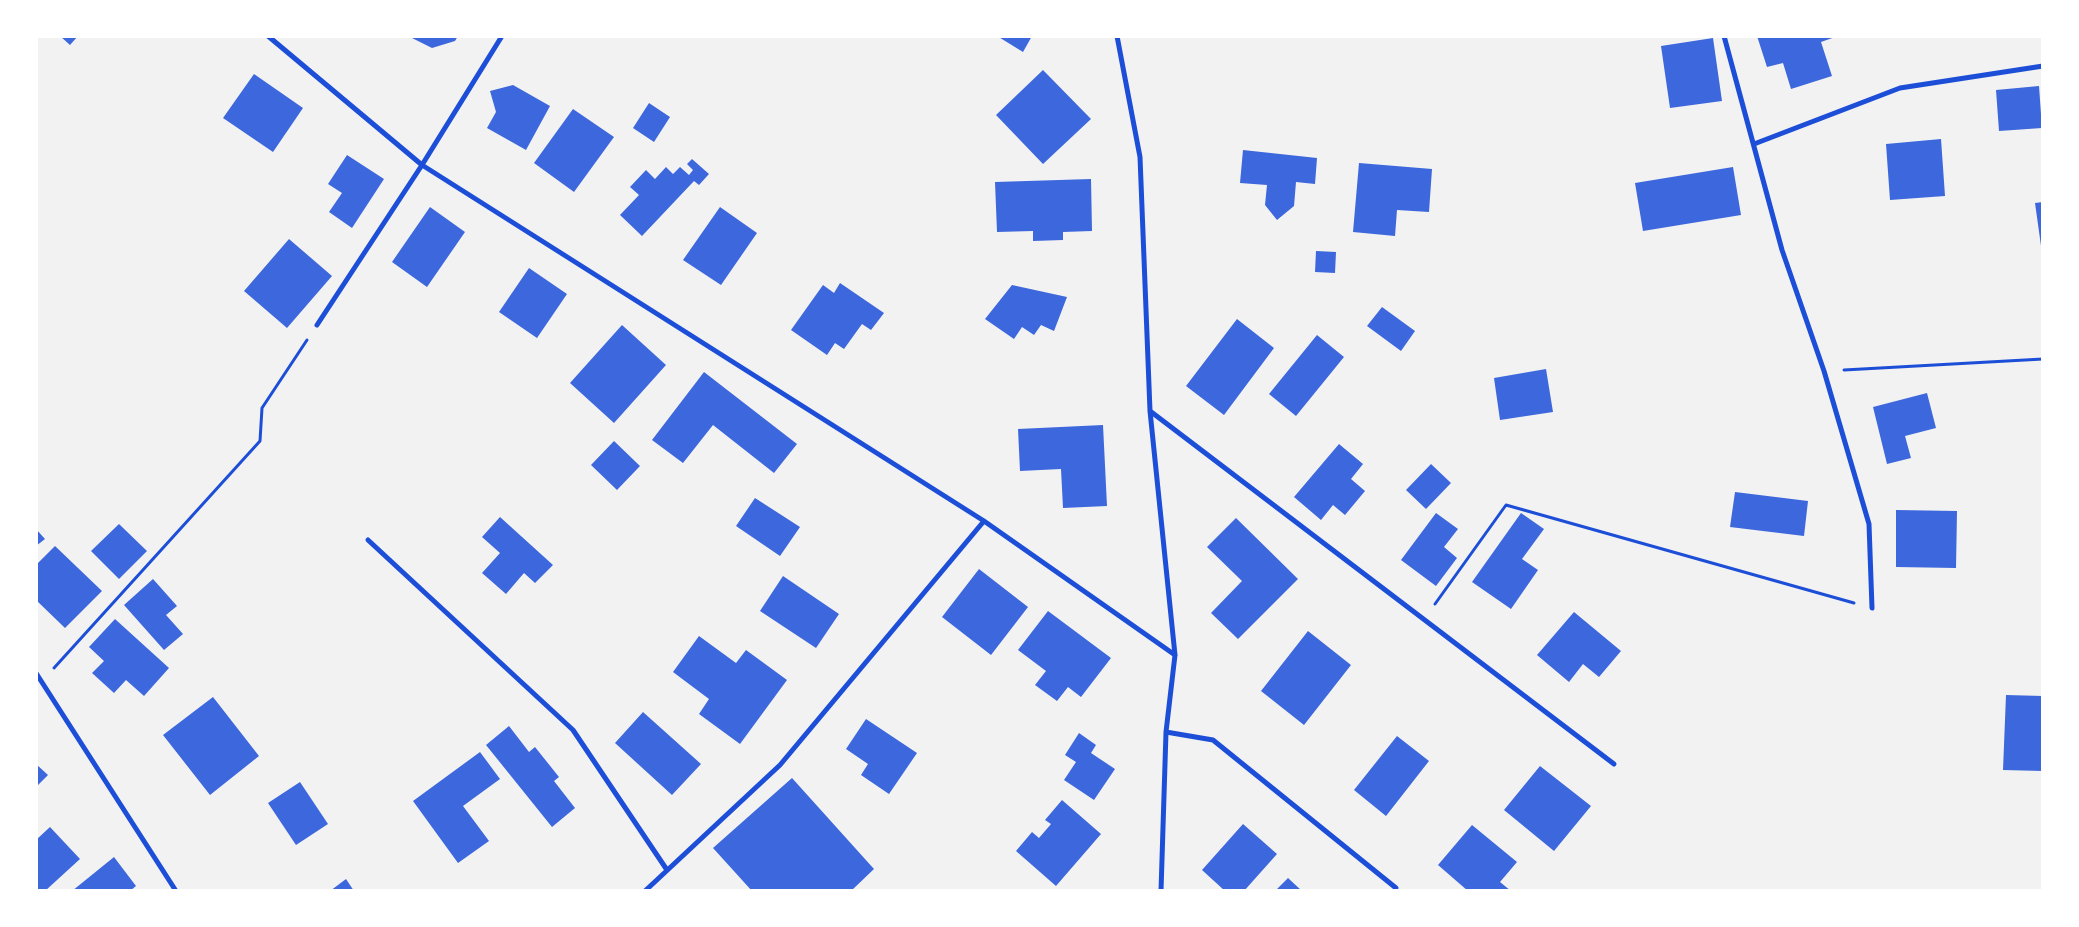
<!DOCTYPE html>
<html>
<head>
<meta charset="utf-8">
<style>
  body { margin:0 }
  #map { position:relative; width:2079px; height:927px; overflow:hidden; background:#f2f2f2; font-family:Ubuntu,sans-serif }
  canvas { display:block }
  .frame { position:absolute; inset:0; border:38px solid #fff; pointer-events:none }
</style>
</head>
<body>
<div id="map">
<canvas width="2079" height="927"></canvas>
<div class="frame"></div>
</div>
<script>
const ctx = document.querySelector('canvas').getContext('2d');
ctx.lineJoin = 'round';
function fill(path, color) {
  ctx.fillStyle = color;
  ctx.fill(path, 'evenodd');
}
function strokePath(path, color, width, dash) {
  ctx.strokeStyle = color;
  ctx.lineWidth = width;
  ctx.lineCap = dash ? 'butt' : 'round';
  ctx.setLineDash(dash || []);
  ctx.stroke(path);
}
const building = new Path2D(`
  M60 36H78L70 45Z
  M408 36H458L455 41 432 48Z
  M997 36H1032L1023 52Z
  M1757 36H1838L1821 42 1832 76 1791 89 1783 63 1767 67Z
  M1713 38 1722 101 1670 108 1661 46Z
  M1043 70 1091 119 1043 164 996 115Z
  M254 74 303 108 273 152 223 118Z
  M513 85 550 106 526 150 487 128 496 112 490 91Z
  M2039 86 2042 128 1999 131 1996 90Z
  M649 103 670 117 654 142 633 128Z
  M573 109 614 137 574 192 534 163Z
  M1941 139 1945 196 1890 200 1886 144Z
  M1243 150 1317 158 1315 184 1296 182 1294 206 1277 220 1265 205 1267 185 1240 183Z
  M347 155 384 179 352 228 329 212 342 193 328 184Z
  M692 159 709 174 699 185 694 181 642 236 620 215 639 195 630 187 646 170 655 179 666 167 673 174 680 167 689 175 693 170 687 164Z
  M1359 163 1432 169 1429 212 1397 210 1395 236 1353 232Z
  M1733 167 1741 215 1643 231 1635 183Z
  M1091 179 1092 231 1063 232V240L1033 241V231L997 232 995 182Z
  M2043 202V253H2042L2035 203Z
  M430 207 465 232 427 287 392 262Z
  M720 207 757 233 721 285 683 260Z
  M289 239 332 276 287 328 244 291Z
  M1316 251 1336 252 1335 273 1315 272Z
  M529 268 567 294 537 338 499 312Z
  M840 283 884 313 871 330 862 324 844 349 835 343 827 355 791 330 823 285 834 293Z
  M1012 285 1067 297 1054 331 1041 325 1034 335 1022 327 1014 339 985 319Z
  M1382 307 1415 331 1401 351 1367 326Z
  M1237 319 1274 348 1224 415 1186 386Z
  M622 325 666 365 614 423 570 383Z
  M1317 335 1344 357 1296 416 1269 394Z
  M1546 369 1553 412 1500 420 1494 378Z
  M704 372 797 444 774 473 713 425 683 463 652 440Z
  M1927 393 1936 428 1905 436 1911 458 1887 464 1873 407Z
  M1103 425 1107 506 1063 508 1061 469 1020 471 1018 429Z
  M614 441 640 466 617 490 591 465Z
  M1339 444 1363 464 1351 479 1365 491 1345 515 1333 505 1321 520 1294 497Z
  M1431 464 1451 483 1426 509 1406 490Z
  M1735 492 1808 501 1804 536 1730 527Z
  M755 498 800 527 780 556 736 526Z
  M1896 510 1957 511 1956 568 1896 567Z
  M1436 513 1458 529 1444 547 1457 558 1436 586 1401 560Z
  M1521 513 1544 529 1522 559 1538 570 1511 609 1472 582Z
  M500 517 553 565 535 583 524 573 506 594 482 573 500 553 482 537Z
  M1236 518 1298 579 1238 639 1211 613 1242 581 1207 547Z
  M119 524 147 551 119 579 91 551Z
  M36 529 45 539 36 546Z
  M55 546 102 591 65 628 36 600V565Z
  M979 569 1028 607 991 655 942 617Z
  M783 576 839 614 816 648 760 611Z
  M153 579 177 606 166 615 183 634 164 650 124 605Z
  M1048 611 1111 658 1081 697 1068 687 1057 701 1035 685 1046 671 1018 650Z
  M1574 612 1621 651 1599 677 1583 664 1569 682 1537 655Z
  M115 619 169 668 144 696 126 680 114 693 92 673 104 661 89 647Z
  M1308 631 1351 665 1304 725 1261 691Z
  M699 636 736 663 746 650 787 680 740 744 699 714 709 699 673 672Z
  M2006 695 2043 696V771L2003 770Z
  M213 697 259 756 210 795 163 735Z
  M643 712 701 764 672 795 615 743Z
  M866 719 917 753 889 794 861 775 868 764 846 749Z
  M509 726 529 752 535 747 559 777 554 781 575 808 552 827 486 745Z
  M1079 733 1096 745 1091 753 1115 769 1094 800 1064 780 1076 762 1065 755Z
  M1397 736 1429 761 1386 816 1354 790Z
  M480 752 500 779 463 806 489 841 458 863 413 801Z
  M36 764 48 775 36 787Z
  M1540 766 1591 806 1554 851 1504 810Z
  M792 778 874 869 851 891H752L713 848Z
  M300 782 328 824 296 845 268 803Z
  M1062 800 1101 834 1056 886 1016 851 1032 832 1039 838 1051 824 1045 820Z
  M1243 824 1277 854 1244 891H1225L1202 870Z
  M1472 825 1517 862 1500 882 1511 891H1468L1438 865Z
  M50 827 80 859 45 891H36V840Z
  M114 857 136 886 130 891H72Z
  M1288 878 1302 891H1275Z
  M346 879 354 891H330Z`);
const path = new Path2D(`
  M1844 370 2043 359
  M1435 604 1506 505 1854 603
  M54 668 260 441 262 408 307 340`);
const minor = new Path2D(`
  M268 36 422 165 984 521 1175 655
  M1117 36 1140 157 1150 411 1175 655 1166 732 1161 891
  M1724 36 1782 250 1824 371 1869 524 1872 608
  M1754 144 1900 88 2043 66
  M317 325 422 165 502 36
  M1150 411 1614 764
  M368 540 573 730 667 870
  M36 673 176 891
  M1166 732 1213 740 1396 888
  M645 891 780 765 984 521`);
fill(building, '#3d67dc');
strokePath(path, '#1d4ed8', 3);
strokePath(minor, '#1d4ed8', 5);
</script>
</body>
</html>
